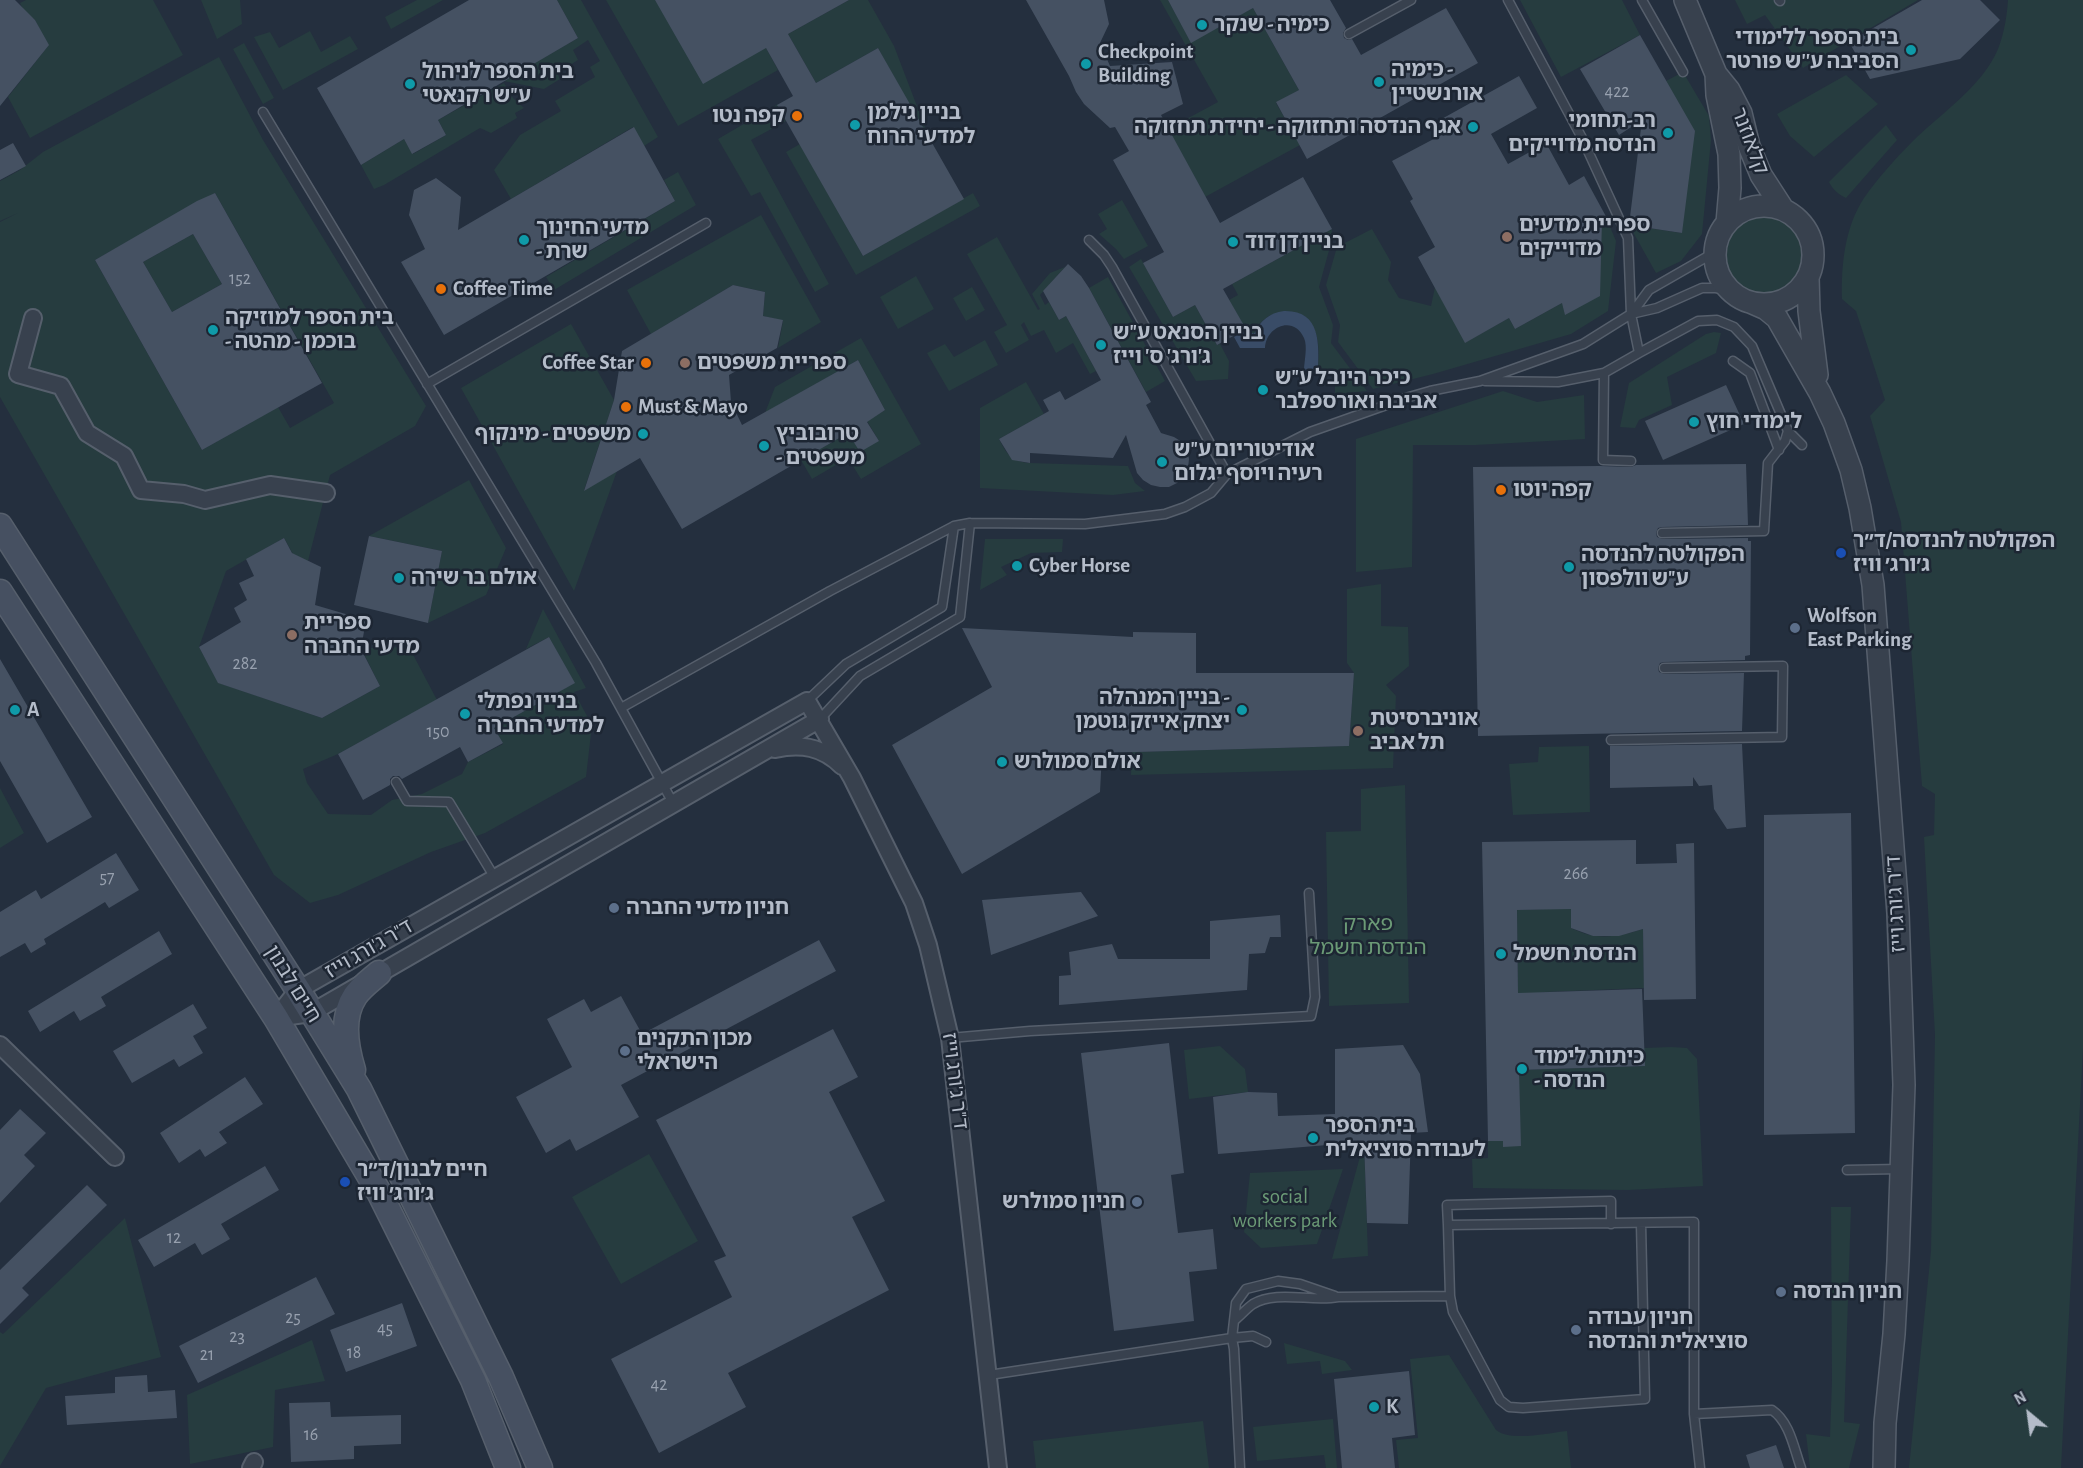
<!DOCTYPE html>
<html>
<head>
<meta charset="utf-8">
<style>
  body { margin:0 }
  #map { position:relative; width:2083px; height:1468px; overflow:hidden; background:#242f3e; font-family:"Alegreya Sans",sans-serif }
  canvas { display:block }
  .north { position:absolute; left:1999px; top:1384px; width:60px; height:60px; -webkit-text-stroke:4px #1d2633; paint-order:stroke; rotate:331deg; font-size:16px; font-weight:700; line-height:24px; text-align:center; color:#b4bcc9 }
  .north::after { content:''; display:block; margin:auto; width:21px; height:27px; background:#b4bcc9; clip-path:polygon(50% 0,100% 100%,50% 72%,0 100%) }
</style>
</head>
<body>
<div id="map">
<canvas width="2083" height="1468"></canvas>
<div class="north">N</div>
</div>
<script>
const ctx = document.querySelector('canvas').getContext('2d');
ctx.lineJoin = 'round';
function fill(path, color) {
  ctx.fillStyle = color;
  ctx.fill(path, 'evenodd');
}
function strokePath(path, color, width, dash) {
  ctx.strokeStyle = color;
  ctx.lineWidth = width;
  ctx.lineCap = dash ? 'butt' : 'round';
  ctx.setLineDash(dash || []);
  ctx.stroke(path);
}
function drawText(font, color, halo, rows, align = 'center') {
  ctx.font = font + ' "Alegreya Sans","Noto Sans Hebrew",sans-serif';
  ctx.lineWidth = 5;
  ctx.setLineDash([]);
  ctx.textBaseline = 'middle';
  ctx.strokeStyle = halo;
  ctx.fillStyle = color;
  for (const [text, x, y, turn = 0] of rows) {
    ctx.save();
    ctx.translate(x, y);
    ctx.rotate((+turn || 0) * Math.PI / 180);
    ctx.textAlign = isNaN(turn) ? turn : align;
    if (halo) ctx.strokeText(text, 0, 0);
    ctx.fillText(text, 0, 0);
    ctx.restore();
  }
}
const green = new Path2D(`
  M26 0H153L183 55 30 138 8 97 48 46 35 20 33 18 28 19 20 3Z
  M201 0H240L242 24 217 39Z
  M417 0H443L391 29 385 17Z
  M557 0H581L658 137 644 146 633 127 511 199 494 170 520 135 561 111 555 101 595 77 590 67 600 61 588 40 573 50 578 60 557 73 560 79 544 89 504 81 578 38Z
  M606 0H655L766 48 778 70 678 126Z
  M849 0H868L894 46 933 148 878 48 816 83 788 34Z
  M1160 0H1168L1191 42 1253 8 1299 90 1276 103 1300 145 1205 197 1168 129 1218 102Z
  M1520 0H1622L1640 35 1561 77Z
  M1735 0H1918L1803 68 1765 15 1747 24Z
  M2008 0H2083V1048L2061 1468H1909L1931 1251 1935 1035 1924 837 1934 835 1935 794 1922 786 1901 522 1870 416 1885 400 1856 311 1842 299C1841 264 1845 227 1864 198 1878 178 1895 159 1912 142 1940 114 1982 87 1998 49 2004 34 2007 16 2008 0Z
  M310 31 321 52 350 36 358 49 283 90 254 37 270 32 279 48Z
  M244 43 274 98 263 104 233 49Z
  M219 57 263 140 426 406 415 426 330 475 308 561 293 554 284 538 226 571 199 647 219 683 322 718 380 686 361 648 409 647 437 700 338 754 303 769 307 783 328 814 371 815 392 800 422 794 462 774 468 762 503 744 494 728 574 683 549 637 526 649 543 609 586 688 574 692 592 725 586 777 485 833 431 852 338 895 310 903 274 875 0 397V222L18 213 0 221V181L20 170 43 152ZM215 193 334 403 290 428 278 407 202 450 95 260Z
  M1683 72 1709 116 1711 140 1702 234 1681 261 1656 273 1629 225 1681 233 1666 81Z
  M1846 75 1878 104 1814 157 1790 136 1777 114Z
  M504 83 513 98 524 108 515 113 517 118 491 133 480 128 384 185 374 189 361 165 404 139 413 154 446 135 438 120Z
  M778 104 786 121 751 140 829 284 815 292 760 192 751 196 718 139Z
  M1886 125 1897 140 1846 198C1838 194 1833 190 1829 182Z
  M800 144 863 256 973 193 980 206 856 275 786 152Z
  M678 172 696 205 554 290 546 277 675 201 664 180Z
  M1122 200 1148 246 1124 259 1116 249 1099 234 1107 229 1098 214Z
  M761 215 821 322 778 348 783 321 763 316 765 292 733 285 651 334 627 290Z
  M1605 215 1616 241 1608 311 1571 334 1433 374 1373 389 1338 342 1340 325 1326 285 1337 247 1372 229 1391 262 1388 280 1399 298 1431 306 1435 287 1466 342 1509 318 1515 329 1562 303 1582 228Z
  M1724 254a39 39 0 1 1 78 0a39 39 0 1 1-78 0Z
  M1332 229 1331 243 1319 287 1333 325 1331 343 1367 391 1335 394V371H1318C1319 349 1321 332 1304 316L1270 315 1259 324 1254 334 1246 330 1229 300 1238 295 1232 284Z
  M193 234 222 284 172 312 143 262Z
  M997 237 1038 310 1040 309 1032 294 1050 273 1065 267 1040 295 1045 305 1049 302 1059 320 1066 316 1096 371 1090 374 1073 343 1056 353 1044 330 1031 336 1024 322 1021 325 1029 340 1006 353 994 332 1007 325 967 254Z
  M1141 259 1173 317 1195 305 1217 345 1220 344 1229 361 1228 379 1196 381 1129 267Z
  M916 276 934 309 898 329 880 297Z
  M1108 277 1165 381 1146 392 1089 288Z
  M972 287 985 310 966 321 953 298Z
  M571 324 614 400 584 490 617 471 574 591 461 388Z
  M1714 332 1721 333 1716 353 1667 377 1672 405 1639 420 1635 428 1620 427 1629 383 1706 334Z
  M861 338 921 444 861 479 848 458 812 479 801 460 848 433 879 441 867 421 885 410 858 360 765 413 775 387Z
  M985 340 998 365 949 391 927 353 945 344 954 357Z
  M1026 382 1044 414 999 439C1007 455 1012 462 1030 463L1128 466 1135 483 1145 491 1113 495 980 488V408Z
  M1503 391 1537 402 1584 395 1585 439 1475 445H1413L1412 567 1356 572V439Z
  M469 480 506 548 486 595 428 623 442 551 369 536Z
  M985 539H1063L1062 552 1031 553 1001 567 1007 575 980 590Z
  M1381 584V626L1408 627 1409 666 1386 685 1396 696 1393 768 1131 775 1132 752 1349 746 1354 673 1347 663V589Z
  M1589 746 1590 812 1513 815 1509 764 1538 762 1539 747Z
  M1405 785 1409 1003 1329 1006 1326 832 1361 831V789Z
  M0 788 24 833 0 848Z
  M1572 903 1571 928C1596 941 1618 937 1643 929L1644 988 1545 992 1518 997 1517 910 1549 909Z
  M1220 1046 1245 1069 1248 1092 1189 1099 1184 1050Z
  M1671 1047 1687 1048 1697 1059 1703 1186 1628 1190 1473 1188 1472 1159 1488 1158V1141H1503V1147L1519 1070 1644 1066V1048Z
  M1364 1142 1368 1256 1332 1259Z
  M649 1154 698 1241 621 1284 572 1197Z
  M1343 1169 1317 1244 1261 1248 1244 1232 1250 1173Z
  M1831 1207H1851L1844 1422 1860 1424 1849 1468H1810L1806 1434 1830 1437 1832 1381Z
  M125 1218 161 1357 46 1388 0 1466V1332L3 1334Z
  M312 1340 325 1381 275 1390 273 1447 190 1464 187 1395Z
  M1284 1343 1345 1361 1352 1370 1322 1374 1320 1361 1287 1364Z
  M1449 1355 1496 1430C1511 1442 1548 1433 1567 1431L1571 1468H1399L1396 1440 1418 1438 1410 1359Z
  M1333 1419 1337 1468H1326L1324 1455 1257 1461 1253 1427Z
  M1203 1421 1209 1468H1036L1033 1441Z`);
const water = new Path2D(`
  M1284 311C1321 310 1319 344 1318 371H1304C1304 361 1308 347 1304 338 1294 315 1266 326 1265 348H1240L1234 337 1246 330 1254 334C1260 321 1269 313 1284 311Z`);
const building = new Path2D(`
  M0 0H15L35 20 49 45 0 106Z
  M469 0H557L578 38 438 120 446 135 412 154 404 139 361 165 317 88Z
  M655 0H849L788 34 816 83 878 48 964 199 863 256 777 105 793 96 766 48 703 84Z
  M1026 0H1104L1109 24 1100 43 1110 66 1172 62 1183 104 1161 115 1220 223 1303 177 1332 229 1223 289 1246 329 1217 345 1195 305 1173 317 1143 263 1164 252 1113 160 1129 151 1115 127 1110 128 1084 104 1076 92 1069 76Z
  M1168 0H1330L1346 28 1343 33 1344 38 1348 40 1352 39 1361 55 1446 8 1478 63 1307 159 1276 102 1299 90 1253 8 1191 43Z
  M1922 0H1980L2000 20 1960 59 1870 79 1849 42Z
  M1640 35 1695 131 1682 233 1629 225 1642 120 1619 135 1580 69Z
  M1519 76 1537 108 1491 134 1508 164 1546 143 1569 185 1584 176 1609 222 1602 220 1600 296 1565 315 1562 303 1515 329 1509 318 1465 343 1418 257 1435 247 1410 201 1413 199 1392 161 1445 133 1438 121Z
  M634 127 675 201 444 335 401 262 425 249 409 215 414 190 436 178 461 197 458 230Z
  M13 143 26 166 0 180V150Z
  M215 193 322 383 202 450 95 260 197 201ZM193 234 222 284 172 312 143 262Z
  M1068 264 1081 276 1089 288 1151 402 1146 405 1161 433 1174 437 1182 442 1187 450 1189 459 1188 468 1184 476 1177 483 1169 487H1160L1151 485 1143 480 1137 473 1126 435 1113 458 1030 453V463L1012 460 999 439 1049 411 1043 400 1060 391 1065 400 1101 380 1066 316 1059 320 1043 291Z
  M733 285 765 292 763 316 783 320 777 348 729 375 731 402 742 425 858 360 885 410 867 422 879 441 860 452 848 433 682 529 640 458 584 491 614 400 622 351Z
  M1726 385 1744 424 1663 460 1645 421Z
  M1746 464 1748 525 1662 527 1658 528 1656 533 1657 537 1662 539 1748 538V541H1751L1750 655 1745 656V660L1664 662 1660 663 1658 668 1659 672 1664 674 1744 673 1742 731 1478 736 1473 467 1600 466 1631 467 1636 465Z
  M369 536 442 551 428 623 354 605Z
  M284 538 292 553 321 567 315 605 366 620 361 649 380 686 322 718 218 683 199 647 241 622 234 608 247 600 239 583 254 576 246 559Z
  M962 628 1133 637V632L1196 633V673H1354L1349 746 1102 753 1100 792 962 874 892 745 992 687Z
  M549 637 575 683 494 728 503 743 468 762 460 747 402 779 399 776H393L390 779V785L363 800 338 754Z
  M0 659 92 817 47 843 0 761Z
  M1742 744 1746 827 1727 829 1714 809 1712 785 1699 786 1693 777V786L1610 788V746Z
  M1851 813 1855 1133 1764 1135V815Z
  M1636 840V864L1677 863 1676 844 1694 843 1696 999 1644 1000 1643 929 1619 936H1593L1571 928V909L1517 910 1518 993 1642 989 1645 1066 1519 1070 1521 1146 1503 1147V1141H1488L1482 842Z
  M116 853 139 890 109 908 105 902 44 939 46 944 31 953 25 943 0 957V912L36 890 41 899Z
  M1081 892 1098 916 991 955 982 900Z
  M1280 915 1281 937H1270L1265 953 1249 954 1247 990 1059 1005V976L1071 975 1069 952 1112 944 1118 959H1210V921Z
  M159 931 172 954 101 997 106 1006 80 1021 74 1011 40 1032 28 1011Z
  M819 940 836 971 621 1085 639 1117 576 1151 570 1139 546 1153 516 1097 572 1067 547 1019 584 999 591 1012 621 996 642 1034Z
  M193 1004 207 1028 193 1036 203 1053 179 1067 174 1059 132 1083 113 1051Z
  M833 1029 858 1077 829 1092 885 1201 852 1217 889 1290 728 1373 746 1407 659 1453 611 1359 732 1297 714 1261 726 1256 656 1120Z
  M1169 1043 1184 1173 1171 1175 1178 1233 1213 1229 1217 1269 1189 1272 1194 1321 1114 1331 1081 1053Z
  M1403 1045 1420 1074 1428 1132 1411 1133 1408 1224 1367 1223 1364 1142 1218 1154 1213 1097 1248 1092 1277 1093 1278 1116 1335 1114V1049Z
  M245 1077 263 1104 219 1132 227 1143 205 1157 200 1149 179 1163 160 1133Z
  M20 1109 46 1133 24 1155 35 1166 0 1203V1130Z
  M265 1166 279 1190 221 1224 230 1239 202 1255 195 1243 154 1267 138 1240Z
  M87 1185 107 1205 22 1288 29 1295 0 1324V1270Z
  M316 1277 335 1314 198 1383 179 1346Z
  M402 1303 417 1346 346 1372 330 1330Z
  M1409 1371 1415 1435 1392 1438 1395 1468H1342L1334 1379Z
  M147 1375 148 1392 175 1390 177 1418 67 1425 65 1396 115 1393V1377Z
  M330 1402 331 1417 401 1415V1444L354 1446V1459L291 1462 289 1403Z
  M1776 1445 1784 1468H1750L1746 1455Z`);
const service = new Path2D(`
  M1642 0 1683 72
  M1779 0 1780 1
  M1349 34 1411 0
  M263 112 596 663 673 803
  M1089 240 1104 255 1112 267 1227 474
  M1632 313 1649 290 1710 255 1715 246
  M1639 353 1698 321 1717 320 1734 327 1752 346 1788 431 1802 445
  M1733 361 1750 373 1779 450
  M1604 373 1603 460 1631 461
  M1485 381 1558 382 1604 373 1639 353 1631 314 1628 238 1582 138 1508 0
  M427 384 706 223
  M1662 533 1764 531 1768 463 1785 441 1788 431
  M807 701 846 664 942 607 954 526
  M621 708 830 591 954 526 970 523 1085 524 1165 514 1185 507 1211 493 1227 474 1310 432 1409 397 1430 391 1480 381 1583 344 1631 314 1657 308 1702 288H1716L1731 291
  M820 719 860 676 960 617 970 523
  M1611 740 1782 737 1783 666 1664 668
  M396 782 407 801 449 802 495 878
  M950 1038 1030 1031 1311 1016 1315 997 1309 893
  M1847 1170 1900 1169
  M1641 1224 1645 1399 1523 1408 1509 1407 1500 1400 1453 1312 1450 1296 1448 1225 1694 1222V1414L1772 1410C1790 1422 1794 1449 1801 1468
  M1448 1225 1447 1205 1611 1201V1224
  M1235 1320C1241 1315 1247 1308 1253 1304 1276 1290 1312 1302 1338 1297L1450 1296
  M1266 1342 1253 1336 1232 1338 1236 1303 1246 1289 1278 1281 1300 1284 1335 1296
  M989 1375 1232 1338 1234 1349 1240 1468
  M1694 1414 1700 1468`);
const minor = new Path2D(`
  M33 318 18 374 61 386 87 433 124 456 141 490 184 494 205 500 270 485 326 493
  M775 749C801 743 823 747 842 766
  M276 1018 298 990 807 701 852 778 914 903 928 945 950 1038 998 1468
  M276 1018 311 1013 820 719
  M0 1045 115 1157
  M251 1468 254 1462`);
const tertiary = new Path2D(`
  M1685 0 1716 74 1717 95 1729 154 1730 188 1727 223
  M1716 74 1729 90 1741 113 1749 146 1761 175 1783 209
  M1715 255a49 49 0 1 1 98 0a49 49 0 1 1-98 0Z
  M1808 277 1809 311 1817 375
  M1750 302 1766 309 1777 318 1820 393 1834 423 1851 470 1860 508 1873 585 1898 913 1904 1085 1898 1261 1894 1334 1885 1423 1884 1468`);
const secondary = new Path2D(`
  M0 526 298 990 359 1089 501 1377 540 1468
  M0 592 276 1018 380 1194 473 1380 508 1468
  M353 1070C346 1047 341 1017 355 996 361 987 371 980 379 973`);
const markers = [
  [1202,25,6,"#0f9aa8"],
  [1911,50,6,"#0f9aa8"],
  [1086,64,6,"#0f9aa8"],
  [1379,82,6,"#0f9aa8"],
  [410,84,6,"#0f9aa8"],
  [797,116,6,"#e8710a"],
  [855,125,6,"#0f9aa8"],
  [1473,127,6,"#0f9aa8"],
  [1668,133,6,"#0f9aa8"],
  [1507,237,6,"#8d6e63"],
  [524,240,6,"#0f9aa8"],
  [1233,242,6,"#0f9aa8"],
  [441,289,6,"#e8710a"],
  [213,330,6,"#0f9aa8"],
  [1101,345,6,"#0f9aa8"],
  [646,363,6,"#e8710a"],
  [685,363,6,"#8d6e63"],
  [1263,390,6,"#0f9aa8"],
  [626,407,6,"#e8710a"],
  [1694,422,6,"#0f9aa8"],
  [643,434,6,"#0f9aa8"],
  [764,446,6,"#0f9aa8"],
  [1162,462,6,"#0f9aa8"],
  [1501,490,6,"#e8710a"],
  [1841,553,6,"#1a4fb4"],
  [1017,566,6,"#0f9aa8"],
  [1569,567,6,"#0f9aa8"],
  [399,578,6,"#0f9aa8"],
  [1795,628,6,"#5c6f8a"],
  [292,635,6,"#8d6e63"],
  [15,710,6,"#0f9aa8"],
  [1242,710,6,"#0f9aa8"],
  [465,714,6,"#0f9aa8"],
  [1358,731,6,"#8d6e63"],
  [1002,762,6,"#0f9aa8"],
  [614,908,6,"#5c6f8a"],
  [1501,954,6,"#0f9aa8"],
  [625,1051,6,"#5c6f8a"],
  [1522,1069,6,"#0f9aa8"],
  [1313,1138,6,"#0f9aa8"],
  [345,1182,6,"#1a4fb4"],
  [1137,1202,6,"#5c6f8a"],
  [1781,1292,6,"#5c6f8a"],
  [1576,1330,6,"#5c6f8a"],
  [1374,1407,6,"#0f9aa8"]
];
const numberNames = [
  ["422",1617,92],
  ["152",240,279],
  ["282",245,664],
  ["150",438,732],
  ["266",1576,874],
  ["57",107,878],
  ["12",174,1238],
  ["25",293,1318],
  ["45",385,1329],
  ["23",237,1337],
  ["18",354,1353],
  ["21",207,1355],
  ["42",659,1385],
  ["16",311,1435]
];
const poiNames = [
  ["כימיה - שנקר",1214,25],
  ["בית הספר ללימודי",1899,38,"right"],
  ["הסביבה ע''ש פורטר",1899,62,"right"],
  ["Checkpoint",1098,52],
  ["Building",1098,76],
  ["כימיה -",1391,70],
  ["אורנשטיין",1391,94],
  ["בית הספר לניהול",422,72],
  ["ע\"ש רקנאטי",422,96],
  ["בניין גילמן",867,113],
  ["למדעי הרוח",867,137],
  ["קפה נטו",785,116,"right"],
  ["רב-תחומי",1656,121,"right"],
  ["הנדסה מדוייקים",1656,145,"right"],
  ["אגף הנדסה ותחזוקה - יחידת תחזוקה",1461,127,"right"],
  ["ספריית מדעים",1519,225],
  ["מדוייקים",1519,249],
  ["מדעי החינוך",536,228],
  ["- שרת",536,252],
  ["בניין דן דוד",1245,242],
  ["Coffee Time",453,289],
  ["בית הספר למוזיקה",225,318],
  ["- בוכמן - מהטה",225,342],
  ["בניין הסנאט ע\"ש",1113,333],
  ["ג'ורג' ס' וייז",1113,357],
  ["Coffee Star",634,363,"right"],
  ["ספריית משפטים",697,363],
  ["כיכר היובל ע\"ש",1275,378],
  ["אביבה ואורספלבר",1275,402],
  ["Must & Mayo",638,407],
  ["לימודי חוץ",1706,422],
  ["משפטים - מינקוף",631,434,"right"],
  ["טרובוביץ",776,434],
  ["- משפטים",776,458],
  ["אודיטוריום ע\"ש",1174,450],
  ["רעיה ויוסף יגלום",1174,474],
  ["קפה יוטו",1513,490],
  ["הפקולטה להנדסה/ד״ר",1853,541],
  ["ג׳ורג׳ וויז",1853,565],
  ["הפקולטה להנדסה",1581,555],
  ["ע\"ש וולפסון",1581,579],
  ["Cyber Horse",1029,566],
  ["אולם בר שירה",411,578],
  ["Wolfson",1807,616],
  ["East Parking",1807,640],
  ["ספריית",304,623],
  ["מדעי החברה",304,647],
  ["בניין המנהלה -",1230,698,"right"],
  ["יצחק אייזק גוטמן",1230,722,"right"],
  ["בניין נפתלי",477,702],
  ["למדעי החברה",477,726],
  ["A",27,710],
  ["אוניברסיטת",1370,719],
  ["תל אביב",1370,743],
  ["אולם סמולרש",1014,762],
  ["חניון מדעי החברה",626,908],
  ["הנדסת חשמל",1513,954],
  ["מכון התקנים",637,1039],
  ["הישראלי",637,1063],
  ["כיתות לימוד",1534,1057],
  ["- הנדסה",1534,1081],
  ["בית הספר",1325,1126],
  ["לעבודה סוציאלית",1325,1150],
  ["חיים לבנון/ד״ר",357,1170],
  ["ג׳ורג׳ וויז",357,1194],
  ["חניון סמולרש",1125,1202,"right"],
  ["חניון הנדסה",1793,1292],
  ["חניון עבודה",1588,1318],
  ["סוציאלית והנדסה",1588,1342],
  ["K",1386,1407]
];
const streetNames = [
  ["קלאוזנר",1750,141,69],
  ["ד\"ר ג'ורג וייז",1896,904,-93],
  ["ד\"ר ג'ורג וייז",369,949,-30],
  ["חיים לבנון",293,984,58],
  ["ד\"ר ג'ורג וייז",955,1081,83]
];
const parkNames = [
  ["פארק",1368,924],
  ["הנדסת חשמל",1368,948],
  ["social",1285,1197],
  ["workers park",1285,1221]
];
fill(green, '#263c3f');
fill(water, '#394c67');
fill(building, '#455162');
strokePath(service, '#565f6c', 11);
strokePath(minor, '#565f6c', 20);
strokePath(tertiary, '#565f6c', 24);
strokePath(secondary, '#565f6c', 27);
strokePath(service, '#38414e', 8);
strokePath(minor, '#38414e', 16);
strokePath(tertiary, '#38414e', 21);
strokePath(secondary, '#465061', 24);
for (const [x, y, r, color] of markers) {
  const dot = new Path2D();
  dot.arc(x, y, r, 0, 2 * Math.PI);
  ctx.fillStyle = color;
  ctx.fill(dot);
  strokePath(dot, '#1d2633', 2);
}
drawText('18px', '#98a1af', null, numberNames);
drawText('bold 21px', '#b4bcc9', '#1d2633', poiNames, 'left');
drawText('21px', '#b4bcc9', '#1d2633', streetNames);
drawText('21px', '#6b9a76', '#1d2633', parkNames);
</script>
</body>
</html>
